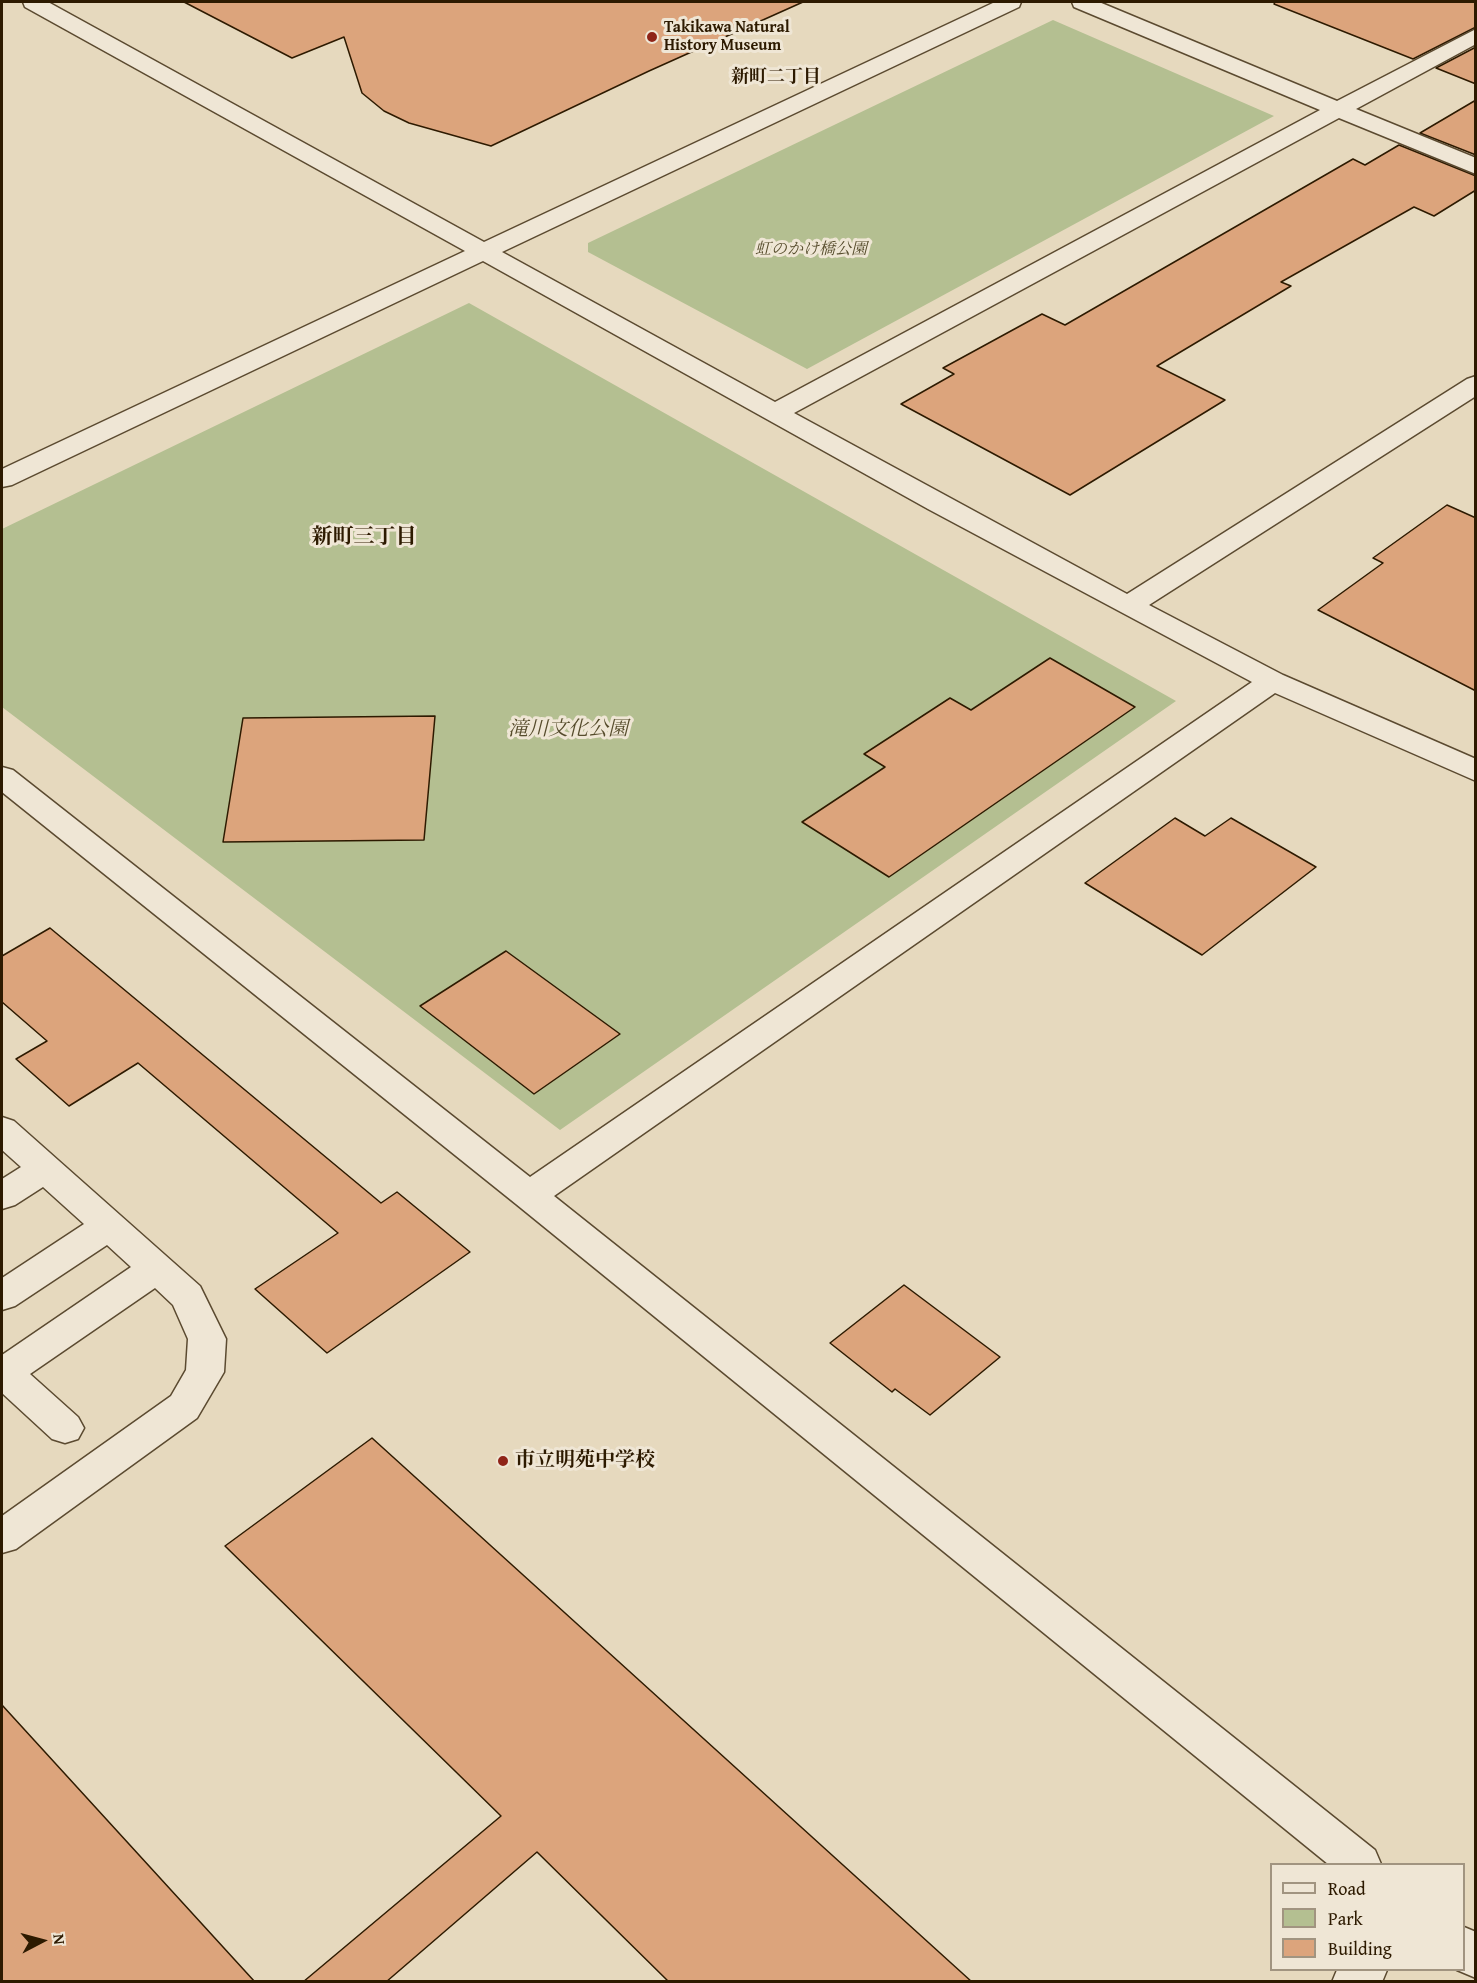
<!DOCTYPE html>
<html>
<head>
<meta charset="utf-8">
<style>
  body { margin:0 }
  #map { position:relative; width:1477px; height:1983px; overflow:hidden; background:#e6d9be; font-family:"Gentium Book Plus",serif }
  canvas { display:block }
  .frame { position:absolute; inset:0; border:3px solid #2d1a00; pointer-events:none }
  .legend { position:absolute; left:1270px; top:1863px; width:195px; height:108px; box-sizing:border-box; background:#efe6d5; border:2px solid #a19480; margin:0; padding:8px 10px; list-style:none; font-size:18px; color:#2d1a00 }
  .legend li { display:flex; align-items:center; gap:12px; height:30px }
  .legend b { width:30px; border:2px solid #a19480 }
  .north { position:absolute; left:12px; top:1911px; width:60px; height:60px; -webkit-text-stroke:4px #efe6d5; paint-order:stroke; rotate:84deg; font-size:16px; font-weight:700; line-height:24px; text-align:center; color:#2d1a00 }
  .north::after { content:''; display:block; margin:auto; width:21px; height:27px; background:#2d1a00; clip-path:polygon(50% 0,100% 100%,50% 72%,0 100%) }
</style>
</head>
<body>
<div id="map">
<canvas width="1477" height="1983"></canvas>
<div class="frame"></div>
<ul class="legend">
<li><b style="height:8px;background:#efe6d5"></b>Road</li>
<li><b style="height:16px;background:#b4bf91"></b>Park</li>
<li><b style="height:16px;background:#dca47c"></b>Building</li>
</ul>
<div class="north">N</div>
</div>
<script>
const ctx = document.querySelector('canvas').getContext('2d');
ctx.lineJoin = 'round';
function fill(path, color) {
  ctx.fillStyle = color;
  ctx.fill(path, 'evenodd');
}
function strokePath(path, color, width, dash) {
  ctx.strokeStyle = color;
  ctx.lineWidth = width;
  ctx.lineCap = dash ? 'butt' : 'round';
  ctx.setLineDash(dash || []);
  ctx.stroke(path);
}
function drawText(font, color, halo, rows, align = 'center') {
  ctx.font = font + ' "Gentium Book Plus","Noto Serif JP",serif';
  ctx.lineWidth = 6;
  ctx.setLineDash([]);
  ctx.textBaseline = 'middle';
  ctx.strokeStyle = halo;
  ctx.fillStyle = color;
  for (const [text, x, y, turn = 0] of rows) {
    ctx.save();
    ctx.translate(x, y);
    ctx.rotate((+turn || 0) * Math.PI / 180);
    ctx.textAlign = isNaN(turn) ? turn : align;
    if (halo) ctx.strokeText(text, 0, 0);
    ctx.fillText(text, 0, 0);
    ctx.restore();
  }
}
const green = new Path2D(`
  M1053 20 1274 116 807 369 588 252V243Z
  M469 303 1176 701 560 1130 2 707V529Z`);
const building = new Path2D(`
  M184 2H803L649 71 491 146 409 123 384 111 362 93 344 37 292 58Z
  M1275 2H1476V27L1413 59 1274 4Z
  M1476 47V84L1436 68Z
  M1476 100V155L1420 133Z
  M1399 145 1476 176V190L1434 216 1414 207 1281 282 1291 286 1157 366 1225 400 1070 495 901 404 954 374 943 368 1042 314 1065 325 1353 159 1365 165Z
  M1447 505 1476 518V691L1318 610 1383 563 1373 558Z
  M1050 658 1135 707 889 877 802 822 885 767 864 754 950 698 971 710Z
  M435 716 424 840 223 842 243 718Z
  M1175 818 1205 836 1231 818 1316 867 1202 955 1085 883Z
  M50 928 381 1203 397 1192 470 1252 327 1353 255 1289 338 1233 138 1063 69 1106 16 1059 47 1041 2 1002V956Z
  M506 951 620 1034 534 1094 420 1006Z
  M904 1285 1000 1357 930 1415 895 1389 892 1392 830 1343Z
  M372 1438 972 1982H669L537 1852 386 1982H303L501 1816 225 1546Z
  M2 1705 255 1982H2Z`);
const minor = new Path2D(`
  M23 2H48L484 242 995 2H1021L1019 7 502 252 775 402 1320 110 1074 7 1072 2H1099L1337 101 1476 29V44L1356 109 1476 158V174L1339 118 794 413 1127 594 1467 379 1476 376V396L1149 605 1283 675 1476 759V781L1275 693 554 1196 1375 1850 1381 1864H1328L516 1204 2 792V767L13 770 530 1177 1252 682 928 509 483 261 12 485 2 487V469L465 251 25 7Z
  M2 1117 14 1121 200 1286 226 1339 224 1372 197 1418 16 1549 2 1553V1516L171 1396 186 1370 188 1339 173 1305 155 1288 30 1374 78 1417 84 1428 78 1439 65 1443 52 1439 2 1393V1355L131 1267 107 1245 15 1306 2 1310V1278L84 1224 43 1187 15 1205 2 1209V1179L21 1167 2 1150Z
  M1464 1927 1476 1932V1978L1457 1970H1464Z
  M1337 1970H1387L1382 1982H1332Z`);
const markers = [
  [652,37,6,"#8f2418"],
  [503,1461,6,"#8f2418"]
];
const farPoinames = [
  ["Takikawa Natural",664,28],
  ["History Museum",664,46]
];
const farParknames = [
  ["虹のかけ橋公園",811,250]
];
const farNeighbourhoodnames = [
  ["新町二丁目",776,77]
];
const parkNames = [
  ["滝川文化公園",568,730]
];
const poiNames = [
  ["市立明苑中学校",515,1461]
];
const neighbourhoodNames = [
  ["新町三丁目",364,538]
];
fill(green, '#b4bf91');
fill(building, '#dca47c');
strokePath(building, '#2d1a00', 1.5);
strokePath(minor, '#5b4a30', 3);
fill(minor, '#efe6d5');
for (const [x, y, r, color] of markers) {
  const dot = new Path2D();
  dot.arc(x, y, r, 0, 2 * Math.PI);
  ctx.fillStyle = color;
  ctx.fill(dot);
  strokePath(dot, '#efe6d5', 2);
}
drawText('bold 16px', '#2d1a00', '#efe6d5', farPoinames, 'left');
drawText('italic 16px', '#564c2c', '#efe6d5', farParknames);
drawText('bold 18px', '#2d1a00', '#efe6d5', farNeighbourhoodnames);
drawText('italic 20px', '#564c2c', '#efe6d5', parkNames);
drawText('bold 20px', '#2d1a00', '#efe6d5', poiNames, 'left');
drawText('bold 21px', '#2d1a00', '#efe6d5', neighbourhoodNames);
</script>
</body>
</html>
